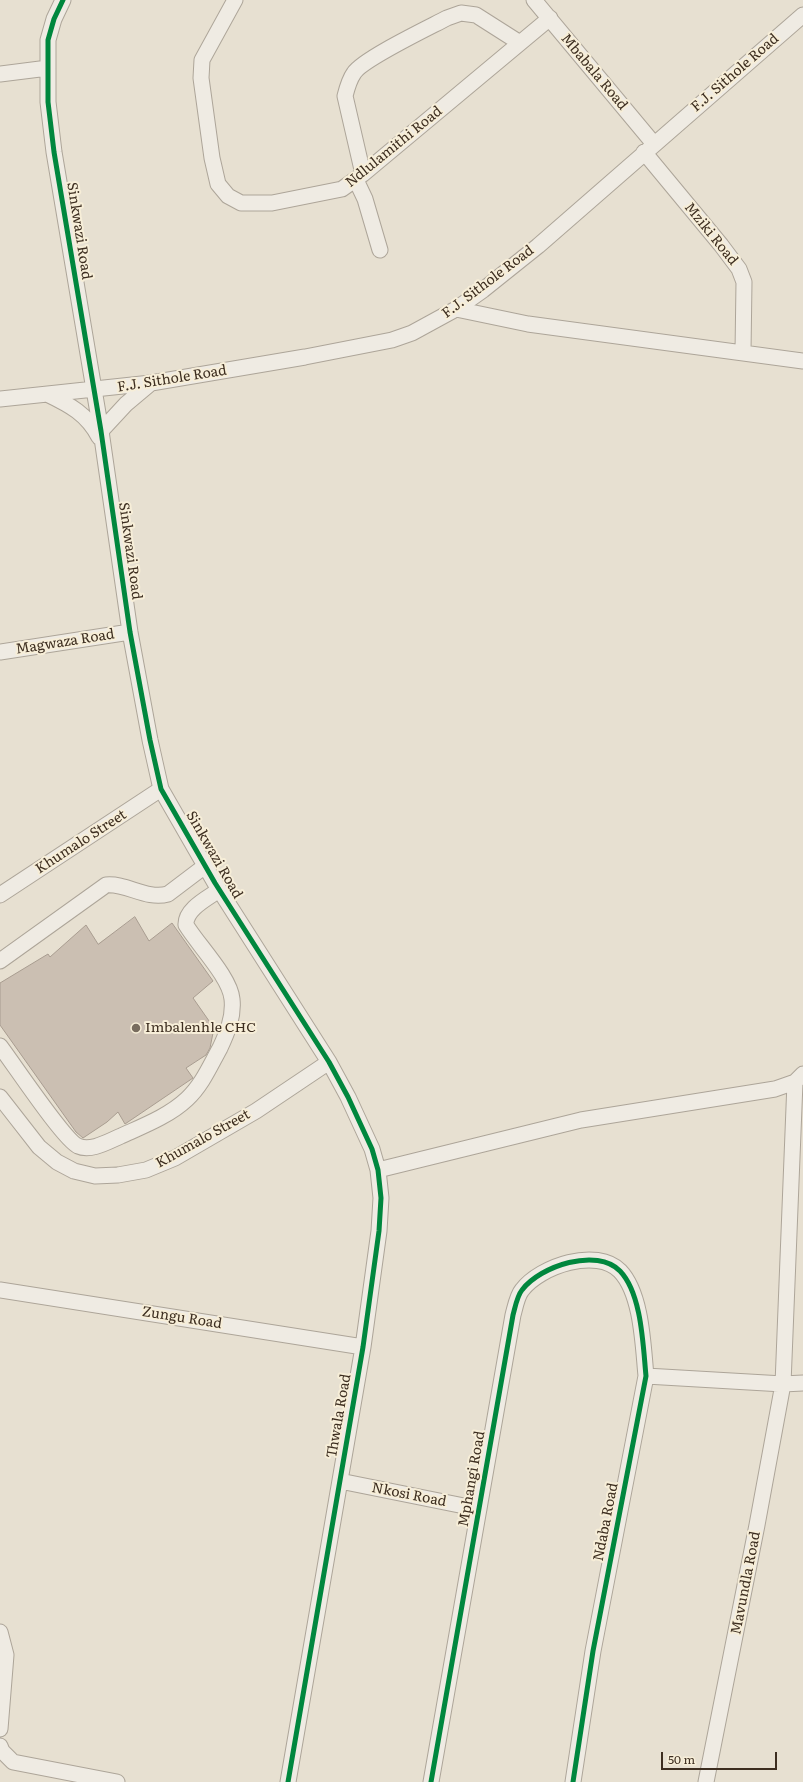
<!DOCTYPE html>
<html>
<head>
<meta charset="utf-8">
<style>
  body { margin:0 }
  #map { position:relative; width:803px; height:1782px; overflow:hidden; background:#e7e0d1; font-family:Literata,serif }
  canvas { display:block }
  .scale { position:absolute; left:661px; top:1752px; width:116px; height:18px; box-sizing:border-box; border:2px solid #3d2e20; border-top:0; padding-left:5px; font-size:12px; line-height:14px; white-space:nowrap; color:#3d2e20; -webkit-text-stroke:3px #f7eed8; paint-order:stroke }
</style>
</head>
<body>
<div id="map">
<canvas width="803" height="1782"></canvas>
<div class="scale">50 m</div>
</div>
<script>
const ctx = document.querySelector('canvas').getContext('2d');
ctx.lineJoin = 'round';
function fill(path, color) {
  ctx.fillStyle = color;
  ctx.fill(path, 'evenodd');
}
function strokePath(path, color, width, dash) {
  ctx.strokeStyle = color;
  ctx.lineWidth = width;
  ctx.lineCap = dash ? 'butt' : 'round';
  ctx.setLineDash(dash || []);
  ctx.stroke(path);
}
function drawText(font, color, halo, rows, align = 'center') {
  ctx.font = font + ' Literata,serif';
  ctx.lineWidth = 4;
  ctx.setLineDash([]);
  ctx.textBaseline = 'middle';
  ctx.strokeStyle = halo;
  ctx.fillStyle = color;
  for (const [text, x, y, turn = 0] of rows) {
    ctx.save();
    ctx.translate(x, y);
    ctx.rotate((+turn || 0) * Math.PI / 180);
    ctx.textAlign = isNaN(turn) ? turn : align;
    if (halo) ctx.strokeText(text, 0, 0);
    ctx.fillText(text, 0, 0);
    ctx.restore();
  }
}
const building = new Path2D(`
  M135 917 149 941 172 923 213 981 193 998 214 1028 210 1048 206 1055 186 1068 193 1078 125 1124 118 1112 107 1122 83 1138 76 1132 0 1025V983L48 954 50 957 86 925 98 944Z`);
const minor = new Path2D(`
  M63 0 54 19 48 40V102L54 152 101 431 130 632 150 740 161 789 215 883 329 1062 348 1097 372 1149 378 1170 381 1198 379 1231 363 1347 288 1782
  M235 0 202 60 201 78 212 158 218 184 228 196 241 203H272L342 189 363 174 550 18
  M534 0 654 144
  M0 74 48 68
  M644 152 721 245 739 269 744 282 743 352
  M363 174 345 96C347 88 349 80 354 73 363 59 428 28 447 18L461 13 476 15 520 43
  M356 180 365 199 380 250
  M456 309 528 324 803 361
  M47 394C70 405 87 414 99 437
  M0 399 151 383 305 357 392 340 412 333 456 309 483 290 538 246 803 15
  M101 431 126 404 151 383
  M0 652 130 632
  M0 895 161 789
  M0 961 106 885C127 883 146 900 168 894L205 866
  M0 1046C13 1063 64 1140 78 1146 91 1152 109 1141 121 1136 143 1126 169 1116 187 1099 202 1085 210 1066 220 1048 227 1033 234 1017 232 999 230 977 198 945 186 925 185 909 208 898 219 890
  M0 1097 39 1147 57 1162 74 1171 95 1176 118 1175 146 1170 175 1158 256 1111 329 1062
  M378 1170 581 1120 775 1089 795 1082 803 1074
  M0 1290 363 1347
  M646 1376 783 1384 803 1383
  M340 1481 479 1509
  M0 1632 6 1655 0 1729
  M0 1746 2 1751 13 1762 117 1782
  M431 1782 513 1315C515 1308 517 1296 522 1290 540 1266 597 1247 620 1271 642 1294 643 1346 646 1376L593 1651 573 1782
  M706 1782 757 1525 783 1384 795 1082`);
const cycleway = new Path2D(`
  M63 0 54 19 48 40V102L54 152 101 431 130 632 150 740 161 789 215 883 329 1062 348 1097 372 1149 378 1170 381 1198 379 1231 363 1347 288 1782
  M431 1782 513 1315C515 1308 517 1296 522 1290 540 1266 597 1247 620 1271 642 1294 643 1346 646 1376L593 1651 573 1782`);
const markers = [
  [136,1028,5,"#786c5e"]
];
const streetNames = [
  ["Mbabala Road",594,72,50],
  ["F.J. Sithole Road",735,73,-41],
  ["Ndlulamithi Road",394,147,-39],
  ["Sinkwazi Road",79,231,81],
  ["Mziki Road",711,234,51],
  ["F.J. Sithole Road",488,282,-37],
  ["F.J. Sithole Road",172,379,-9],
  ["Sinkwazi Road",130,551,82],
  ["Magwaza Road",65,642,-9],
  ["Khumalo Street",81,842,-33],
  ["Sinkwazi Road",214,855,60],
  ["Khumalo Street",203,1139,-29],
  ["Zungu Road",182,1318,9],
  ["Thwala Road",339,1416,-80],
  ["Mphangi Road",472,1479,-80],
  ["Nkosi Road",409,1495,11],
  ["Ndaba Road",606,1522,-79],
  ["Mavundla Road",746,1583,-79]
];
const poiNames = [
  ["Imbalenhle CHC",145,1028]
];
fill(building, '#cbbfb2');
strokePath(building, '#a89c90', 1);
strokePath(minor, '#ada599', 17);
strokePath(minor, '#efebe3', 15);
strokePath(cycleway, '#00873e', 5);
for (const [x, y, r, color] of markers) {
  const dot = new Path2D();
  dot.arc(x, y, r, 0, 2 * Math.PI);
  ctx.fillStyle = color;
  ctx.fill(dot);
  strokePath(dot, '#f7eed8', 1.5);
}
drawText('14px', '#3d2e20', '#f7eed8', streetNames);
drawText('14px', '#3d2e20', '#f7eed8', poiNames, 'left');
</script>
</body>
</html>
